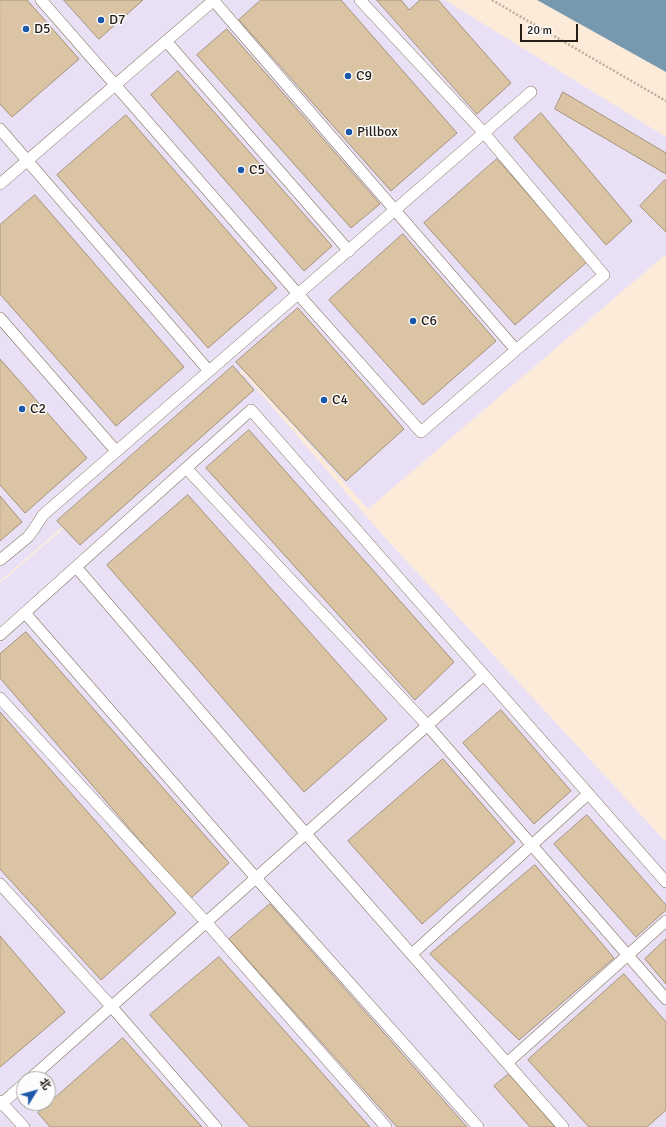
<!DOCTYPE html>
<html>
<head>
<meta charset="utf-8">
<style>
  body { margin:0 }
  #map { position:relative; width:666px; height:1127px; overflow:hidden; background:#fdebd9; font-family:Signika,"Noto Sans SC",sans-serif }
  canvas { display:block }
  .north { position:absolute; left:16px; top:1071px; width:40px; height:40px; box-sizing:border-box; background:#fcfcfc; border:1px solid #a6a3a0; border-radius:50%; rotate:53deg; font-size:11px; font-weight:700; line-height:16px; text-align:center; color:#251d15 }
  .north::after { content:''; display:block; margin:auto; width:14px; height:18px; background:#1b58a9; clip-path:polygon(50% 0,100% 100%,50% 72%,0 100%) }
  .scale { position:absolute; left:520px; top:24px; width:58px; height:18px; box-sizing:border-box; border:2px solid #251d15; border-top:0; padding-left:5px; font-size:12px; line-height:14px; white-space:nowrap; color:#251d15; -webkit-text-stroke:3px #fcfcfc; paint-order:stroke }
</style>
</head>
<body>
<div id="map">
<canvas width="666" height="1127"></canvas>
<div class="north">北</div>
<div class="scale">20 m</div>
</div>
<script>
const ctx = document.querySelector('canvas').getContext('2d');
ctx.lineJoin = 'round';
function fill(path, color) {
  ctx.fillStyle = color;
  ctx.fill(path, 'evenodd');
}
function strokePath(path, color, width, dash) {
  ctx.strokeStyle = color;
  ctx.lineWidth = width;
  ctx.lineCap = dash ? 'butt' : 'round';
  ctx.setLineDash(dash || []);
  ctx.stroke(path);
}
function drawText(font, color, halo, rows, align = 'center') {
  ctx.font = font + ' Signika,sans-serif';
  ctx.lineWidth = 3;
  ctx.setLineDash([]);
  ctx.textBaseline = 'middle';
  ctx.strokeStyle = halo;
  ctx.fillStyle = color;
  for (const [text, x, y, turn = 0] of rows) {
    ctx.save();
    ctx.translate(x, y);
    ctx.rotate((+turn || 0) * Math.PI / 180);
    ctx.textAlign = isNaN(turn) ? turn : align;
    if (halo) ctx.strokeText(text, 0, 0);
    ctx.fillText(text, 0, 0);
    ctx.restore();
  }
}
const commercial = new Path2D(`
  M0 0H445L666 137V254L368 509 243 370 0 581Z
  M244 374 388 541 666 842V1127H0V583ZM24 1079H48V1103H24Z`);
const water = new Path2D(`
  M537 0H666V72Z`);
const building = new Path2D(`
  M0 0H27L79 59 12 117 0 104Z
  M64 0H143L99 39Z
  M261 0H341L457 133 391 191 239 20Z
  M377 0H401L409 10 420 0H438L511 83 477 114Z
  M227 29 380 204 351 228 197 55Z
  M178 71 332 246 304 271 151 95Z
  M563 92 666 153V174L555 109Z
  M541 113 632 221 606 245 514 138Z
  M126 115 277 288 208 348 57 175Z
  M497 159 587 262 515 325 424 223Z
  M665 180 666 181V232L640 206Z
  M35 195 184 367 116 426 0 294V225Z
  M403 234 496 341 423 405 329 300Z
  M298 308 404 429 346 481 236 362Z
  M0 359 87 458 25 513 0 485Z
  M233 366 254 390 80 545 57 521Z
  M249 430 454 662 415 700 206 468Z
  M188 495 387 719 304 792 107 565Z
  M0 496 22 522 0 541Z
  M26 632 229 863 190 899 0 678V654Z
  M501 710 571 791 534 824 463 743Z
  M0 712 176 913 101 980 0 869Z
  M443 759 515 842 422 924 348 841Z
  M587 815 666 905V910L636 937 554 844Z
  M535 865 614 958 519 1040 430 954Z
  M270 904 467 1127H397L229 939Z
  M0 936 65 1012 0 1067Z
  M666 939V984L645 959Z
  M219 957 370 1127H250L150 1015Z
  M624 974 666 1022V1110L647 1127H589L528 1060Z
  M123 1038 202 1127H50L38 1113Z
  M509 1074 555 1127H530L494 1086Z`);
const path = new Path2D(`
  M492 0 666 101`);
const lane = new Path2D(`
  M41 0 298 294 421 432 516 350 213 0
  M360 0 484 133 604 275 516 350
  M166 41 349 251
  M0 129 209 371
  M0 184 214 0
  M0 318 116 451
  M186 468 427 725 666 999
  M0 560 28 537 34 529 43 515 531 92
  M76 567 306 834 563 1127
  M25 613 256 878 478 1127
  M0 635 251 410 666 882
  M0 698 206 922 386 1127
  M0 884 111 1006 216 1127
  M412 954 588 794
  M507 1063 666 921
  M30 1079 484 675
  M0 1101 24 1127
  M0 1105 24 1084`);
const markers = [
  [101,20,4,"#1b58a9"],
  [26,29,4,"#1b58a9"],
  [348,76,4,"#1b58a9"],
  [349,132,4,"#1b58a9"],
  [241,170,4,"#1b58a9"],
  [413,321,4,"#1b58a9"],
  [324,400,4,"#1b58a9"],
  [22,409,4,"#1b58a9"]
];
const poiNames = [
  ["D7",109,20],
  ["D5",34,29],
  ["C9",356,76],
  ["Pillbox",357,132],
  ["C5",249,170],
  ["C6",421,321],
  ["C4",332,400],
  ["C2",30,409]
];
fill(commercial, '#e9e0f5');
fill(water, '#7699b0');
fill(building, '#dbc4a3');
strokePath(building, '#a3937b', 1);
strokePath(lane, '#887560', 12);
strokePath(path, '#bcad9e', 2.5, [2, 2]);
strokePath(lane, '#fff', 11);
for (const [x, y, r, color] of markers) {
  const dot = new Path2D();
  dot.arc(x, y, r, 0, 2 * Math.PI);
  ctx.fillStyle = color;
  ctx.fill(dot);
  strokePath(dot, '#fcfcfc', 1.5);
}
drawText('14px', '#251d15', '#fcfcfc', poiNames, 'left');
</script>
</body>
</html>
